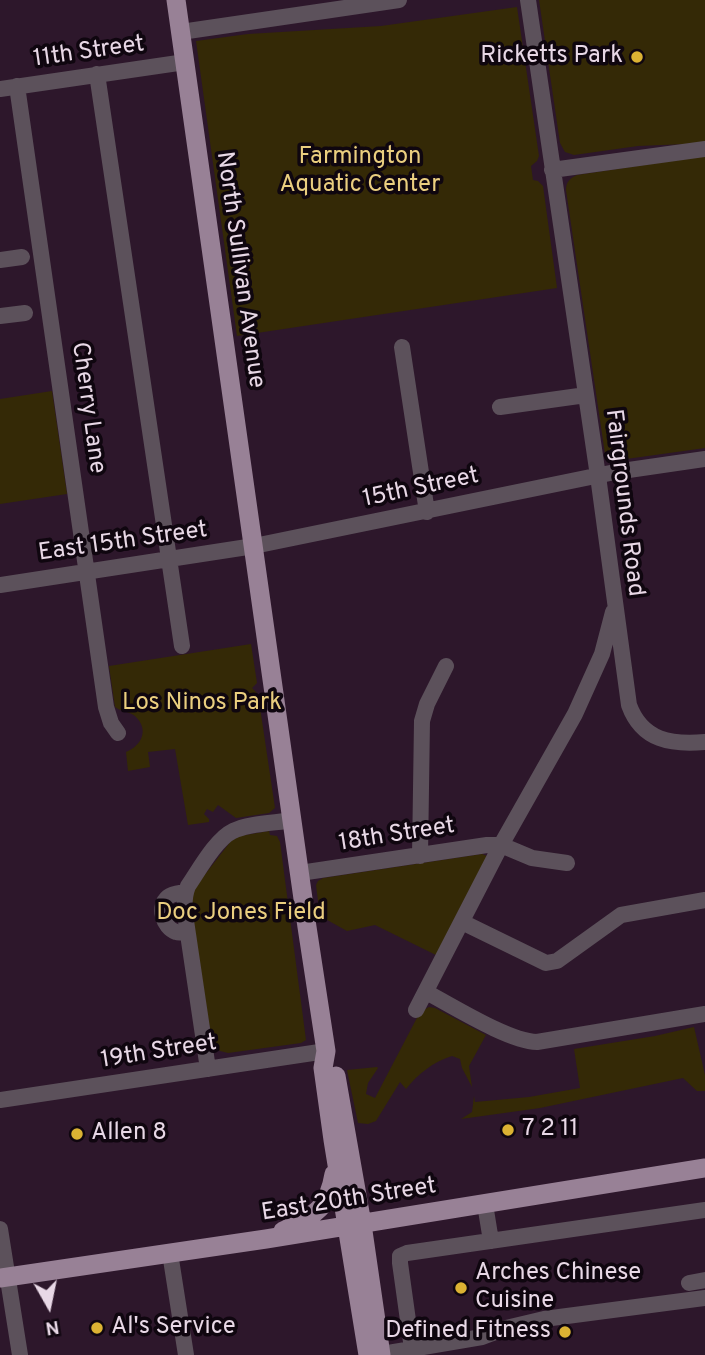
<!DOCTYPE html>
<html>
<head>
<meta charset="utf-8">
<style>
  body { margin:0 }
  #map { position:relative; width:705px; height:1355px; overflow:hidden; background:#2d172b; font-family:Overpass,sans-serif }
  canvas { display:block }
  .north { position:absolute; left:14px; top:1271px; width:70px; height:70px; -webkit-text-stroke:5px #0f060f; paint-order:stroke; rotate:171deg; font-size:19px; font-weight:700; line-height:28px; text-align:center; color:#e8d8e6 }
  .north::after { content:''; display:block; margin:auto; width:24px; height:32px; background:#e8d8e6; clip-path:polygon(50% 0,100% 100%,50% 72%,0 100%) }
</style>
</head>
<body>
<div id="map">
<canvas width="705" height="1355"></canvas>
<div class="north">N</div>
</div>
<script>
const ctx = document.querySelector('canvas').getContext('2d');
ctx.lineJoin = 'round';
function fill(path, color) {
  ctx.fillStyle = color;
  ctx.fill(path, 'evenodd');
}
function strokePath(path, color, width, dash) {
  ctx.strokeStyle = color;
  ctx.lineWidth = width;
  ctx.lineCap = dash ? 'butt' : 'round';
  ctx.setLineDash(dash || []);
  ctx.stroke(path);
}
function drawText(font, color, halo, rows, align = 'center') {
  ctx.font = font + ' Overpass,sans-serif';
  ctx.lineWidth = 7;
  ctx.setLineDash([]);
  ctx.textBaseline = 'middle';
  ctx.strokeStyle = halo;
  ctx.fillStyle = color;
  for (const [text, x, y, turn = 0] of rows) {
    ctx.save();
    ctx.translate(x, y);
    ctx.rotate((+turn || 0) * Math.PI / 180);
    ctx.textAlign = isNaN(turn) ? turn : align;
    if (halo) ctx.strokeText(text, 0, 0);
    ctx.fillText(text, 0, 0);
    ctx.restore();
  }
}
const green = new Path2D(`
  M539 0H705V142L686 144 638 146 574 155 565 152 560 143Z
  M517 7 539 156 537 161 531 166 533 180 538 181 543 186 557 288 237 336 196 41 248 34 381 26Z
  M705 156V448L612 461H609L605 454 566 190C566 182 570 178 577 175Z
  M52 391 67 494 0 504V399Z
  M251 644 257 683 252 688 258 694 275 808 269 813 236 818 218 805 213 812 207 809 204 814 209 819V822L188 825 175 749 148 752 150 767 128 771 126 752C141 746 150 730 135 716 129 711 121 712 115 707L109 666Z
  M269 831 270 835 277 836 280 842 306 1040 301 1043 228 1053 220 1051 212 1043 191 906 192 896 196 886 231 841 240 836Z
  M482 854 487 856 438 956 375 925 347 931 320 916 316 885 318 881 323 878Z
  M429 1007 435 1008 486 1035 469 1066 472 1087 462 1068 460 1059 452 1056C433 1062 418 1074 406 1089L400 1082 376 1121 368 1124 358 1123 347 1070 377 1067 378 1068 368 1083 366 1094 375 1098 420 1012Z
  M694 1027 705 1075V1091H697L683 1078 540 1108 461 1119 472 1112 474 1096 475 1102 529 1097 580 1088 574 1049 655 1036Z`);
const minor = new Path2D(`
  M528 0 598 476 629 705C642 741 672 745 705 742
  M181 32 399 0
  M97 74 182 646
  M17 86 106 707 111 723 118 733
  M0 89 185 62
  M552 170 705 149
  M0 260 22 257
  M0 316 25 313
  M402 347 427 512
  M500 407 586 395
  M0 585 254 546 615 472 705 459
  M420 856 422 721 427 704 446 666
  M300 873 487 845H501L532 858 567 863
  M185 892C180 893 173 893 168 897 157 906 163 928 176 932 179 933 184 932 187 931
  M462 922 546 963 557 961 621 915 705 900
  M426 992C453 1006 508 1041 537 1042L705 1014
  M416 1010 501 845 575 714 602 654 613 612
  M208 1069 185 914C184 904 184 896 188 886 199 870 216 839 233 831 249 823 276 823 293 820
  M0 1100 326 1051
  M485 1204 491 1241
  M0 1229 20 1355
  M170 1253 186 1355
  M689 1283 705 1280
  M376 1355 412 1349 400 1263V1256L407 1253 705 1210
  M413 1355 412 1349 482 1337 506 1328 544 1319 705 1298`);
const major = new Path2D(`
  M176 0 307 927 326 1051 323 1068 333 1140 368 1355
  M336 1076 362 1224 381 1355
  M283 1231C314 1215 328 1210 334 1174
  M0 1278 266 1239 705 1168`);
const markers = [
  [637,57,7,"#dbb233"],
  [508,1130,7,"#dbb233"],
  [77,1134,7,"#dbb233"],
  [461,1288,7,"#dbb233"],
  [97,1328,7,"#dbb233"],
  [565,1332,7,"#dbb233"]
];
const streetNames = [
  ["11th Street",89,53,-8],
  ["North Sullivan Avenue",239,270,82],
  ["Cherry Lane",87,408,82],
  ["15th Street",421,489,-12],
  ["Fairgrounds Road",623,503,83],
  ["East 15th Street",123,543,-8],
  ["18th Street",397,836,-9],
  ["19th Street",159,1053,-9],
  ["East 20th Street",349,1201,-9]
];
const poiNames = [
  ["Ricketts Park",623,57,"right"],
  ["7 2 11",522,1130],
  ["Allen 8",91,1134],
  ["Arches Chinese",475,1274],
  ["Cuisine",475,1302],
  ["Al's Service",111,1328],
  ["Defined Fitness",551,1332,"right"]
];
const parkNames = [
  ["Farmington",360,158],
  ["Aquatic Center",360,186],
  ["Los Ninos Park",202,704],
  ["Doc Jones Field",241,914]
];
fill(green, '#342906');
strokePath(minor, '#5c515b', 16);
strokePath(major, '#988196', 19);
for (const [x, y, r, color] of markers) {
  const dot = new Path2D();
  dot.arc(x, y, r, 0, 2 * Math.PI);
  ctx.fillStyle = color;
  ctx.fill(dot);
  strokePath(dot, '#0f060f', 2.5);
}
drawText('24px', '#e8d8e6', '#0f060f', streetNames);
drawText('24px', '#e8d8e6', '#0f060f', poiNames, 'left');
drawText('24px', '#eace7f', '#0f060f', parkNames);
</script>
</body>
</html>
